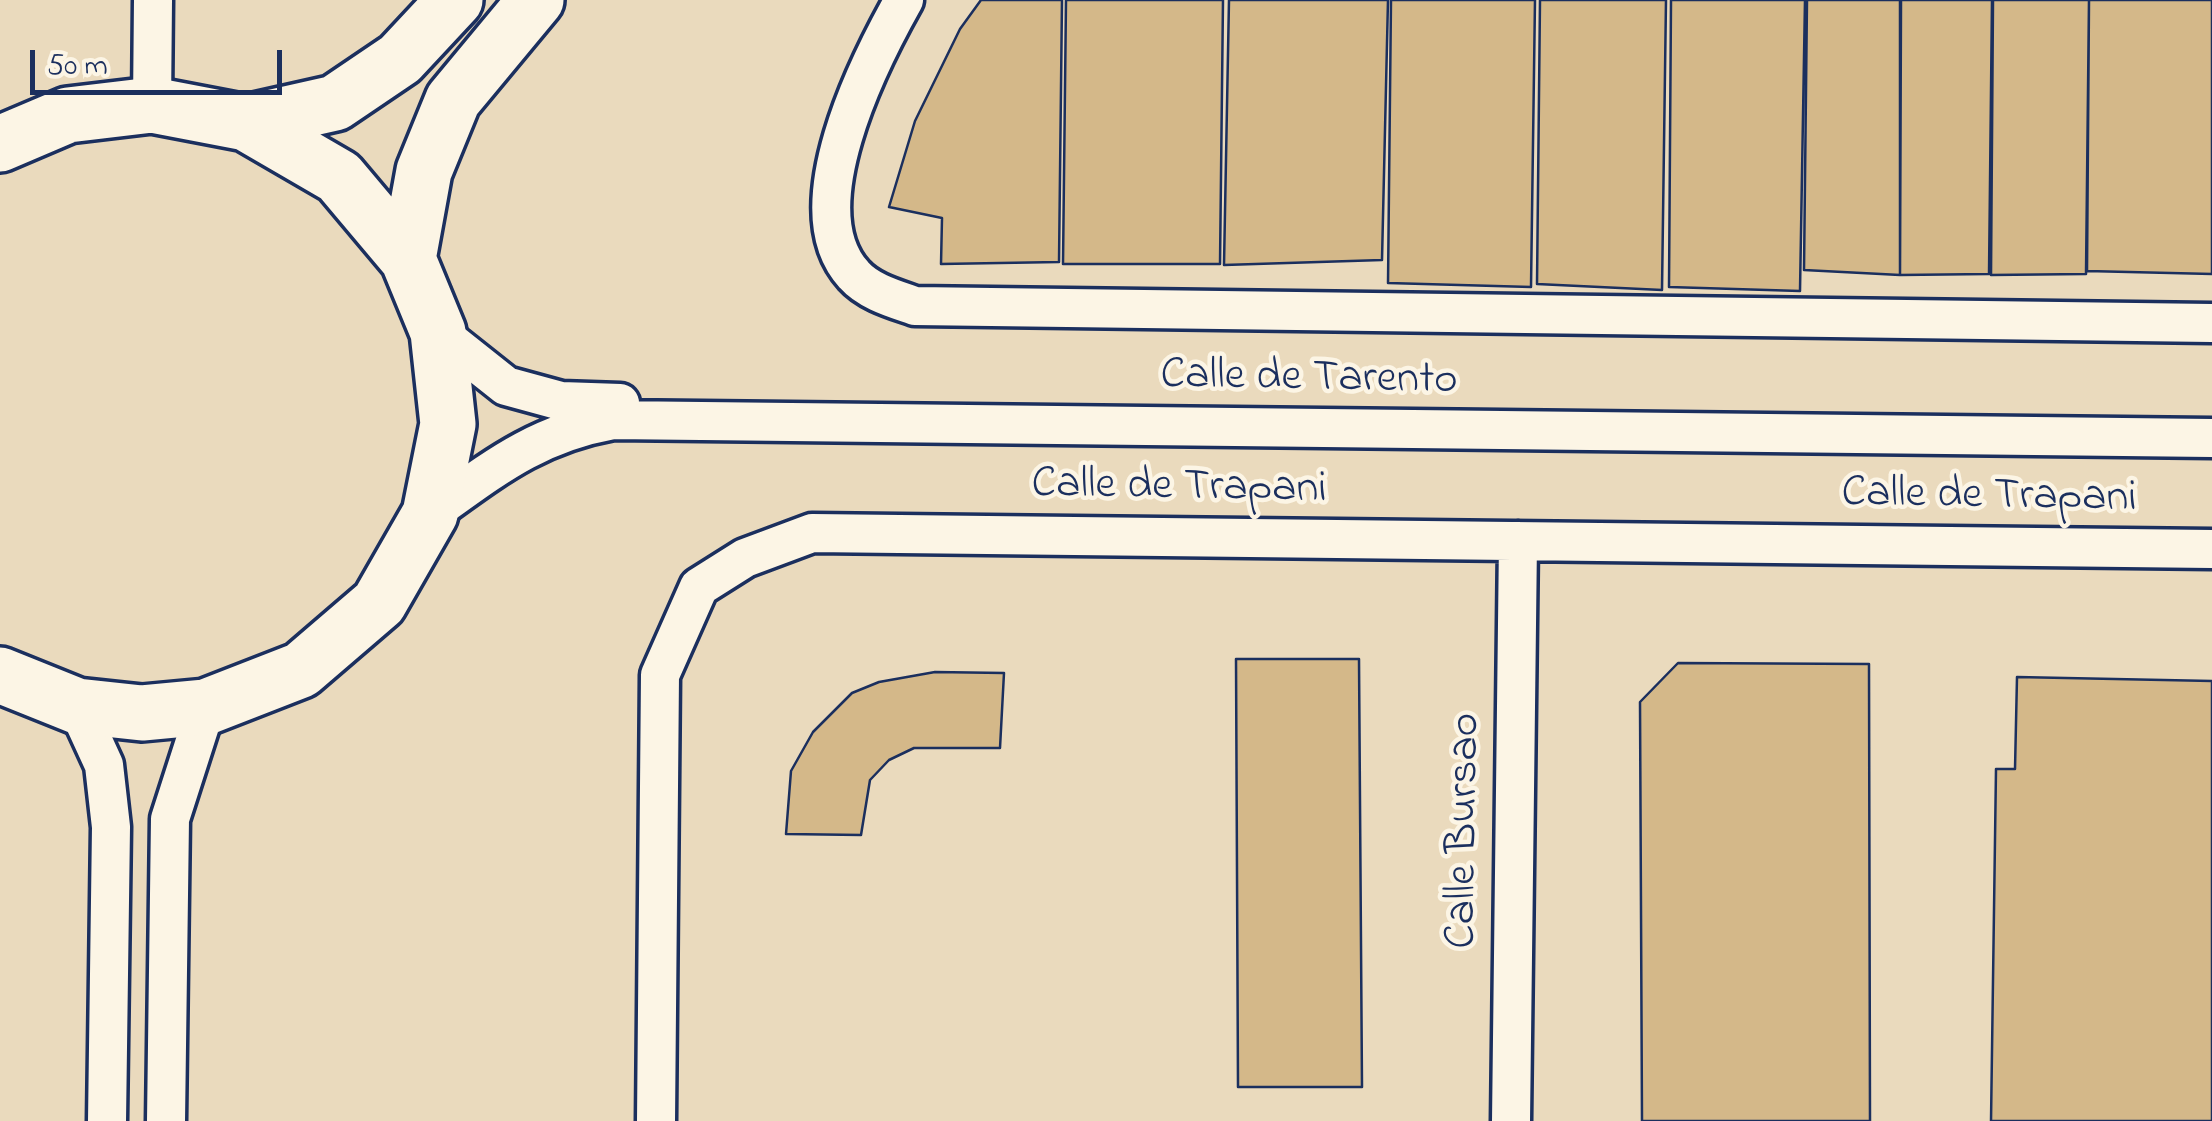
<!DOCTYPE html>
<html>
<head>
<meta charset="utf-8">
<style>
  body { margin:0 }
  #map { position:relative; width:2212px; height:1121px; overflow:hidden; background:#f4e9d3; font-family:"Indie Flower",sans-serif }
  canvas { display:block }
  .scale { position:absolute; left:30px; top:50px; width:252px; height:45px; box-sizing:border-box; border:5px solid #1b2f5e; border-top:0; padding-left:12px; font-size:30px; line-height:35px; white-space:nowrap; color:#1b2f5e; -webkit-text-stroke:8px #fcf5e5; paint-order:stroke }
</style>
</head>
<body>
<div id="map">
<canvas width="2212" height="1121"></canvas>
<div class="scale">50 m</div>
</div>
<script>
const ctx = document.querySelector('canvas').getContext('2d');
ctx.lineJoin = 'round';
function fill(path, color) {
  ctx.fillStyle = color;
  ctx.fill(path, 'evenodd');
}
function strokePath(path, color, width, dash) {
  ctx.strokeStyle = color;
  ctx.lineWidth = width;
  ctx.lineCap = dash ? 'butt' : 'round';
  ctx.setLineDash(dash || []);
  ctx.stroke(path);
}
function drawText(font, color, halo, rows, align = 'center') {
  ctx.font = font + ' "Indie Flower",sans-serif';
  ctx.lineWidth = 9;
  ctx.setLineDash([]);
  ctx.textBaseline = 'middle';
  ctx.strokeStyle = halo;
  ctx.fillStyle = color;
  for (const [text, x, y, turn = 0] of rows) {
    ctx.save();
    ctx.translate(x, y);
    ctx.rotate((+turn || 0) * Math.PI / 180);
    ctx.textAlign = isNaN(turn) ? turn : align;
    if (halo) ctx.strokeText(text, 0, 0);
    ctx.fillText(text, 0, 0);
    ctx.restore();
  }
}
const built = new Path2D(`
  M0 0H2212V1121H0Z`);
const building = new Path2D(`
  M981 0H1062L1059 262 941 264 942 218 889 207 915 121 960 29Z
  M1066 0H1223L1220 264H1063Z
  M1229 0H1388L1382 260 1224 265Z
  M1391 0H1535L1531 287 1388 283Z
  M1540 0H1666L1662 290 1537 284Z
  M1671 0H1805L1800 291 1669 287Z
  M1807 0H1900V275L1804 270Z
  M1901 0H1992L1989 274 1900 275Z
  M1993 0H2089L2086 274 1991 275Z
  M2089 0H2212V274L2087 271Z
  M1236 659H1359L1362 1087H1238Z
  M1678 663 1869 664 1870 1121H1642L1640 702Z
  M935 672 1004 673 1000 748H914L889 760 870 780 861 835 786 834 791 771 813 732 852 693 879 682Z
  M2017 677 2212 681V1121H1991L1996 769H2015Z`);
const minor = new Path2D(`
  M904 0C868 64 794 210 854 275 869 292 895 299 915 306L2212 323
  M152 105 153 0
  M438 332 506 386 561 401 620 403
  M430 514C493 469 535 434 613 420L2212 438
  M77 706 104 765 111 827 107 1121
  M166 1121 170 819 206 707
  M656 1121 660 675 699 587 745 558 812 533 2212 549
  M1511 1121 1518 541`);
const primary = new Path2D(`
  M246 123 335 103 400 59 455 0
  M0 144 68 115 152 105 246 123 339 177 408 259 438 332 448 424 430 514 379 603 301 670 206 707 142 713 77 706 0 675
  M408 259 424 171 453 100 536 0`);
const streetNames = [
  ["Calle de Tarento",1309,381,1],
  ["Calle de Trapani",1179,490,1],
  ["Calle de Trapani",1989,499,1],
  ["Calle Bursao",1467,831,-89]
];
fill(built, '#eadabd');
fill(building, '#d4b889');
strokePath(building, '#1b2f5e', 2.5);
strokePath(minor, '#1b2f5e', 45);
strokePath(primary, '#1b2f5e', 62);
strokePath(minor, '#fcf5e5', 38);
strokePath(primary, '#fcf5e5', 55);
drawText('45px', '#1b2f5e', '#fcf5e5', streetNames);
</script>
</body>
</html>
